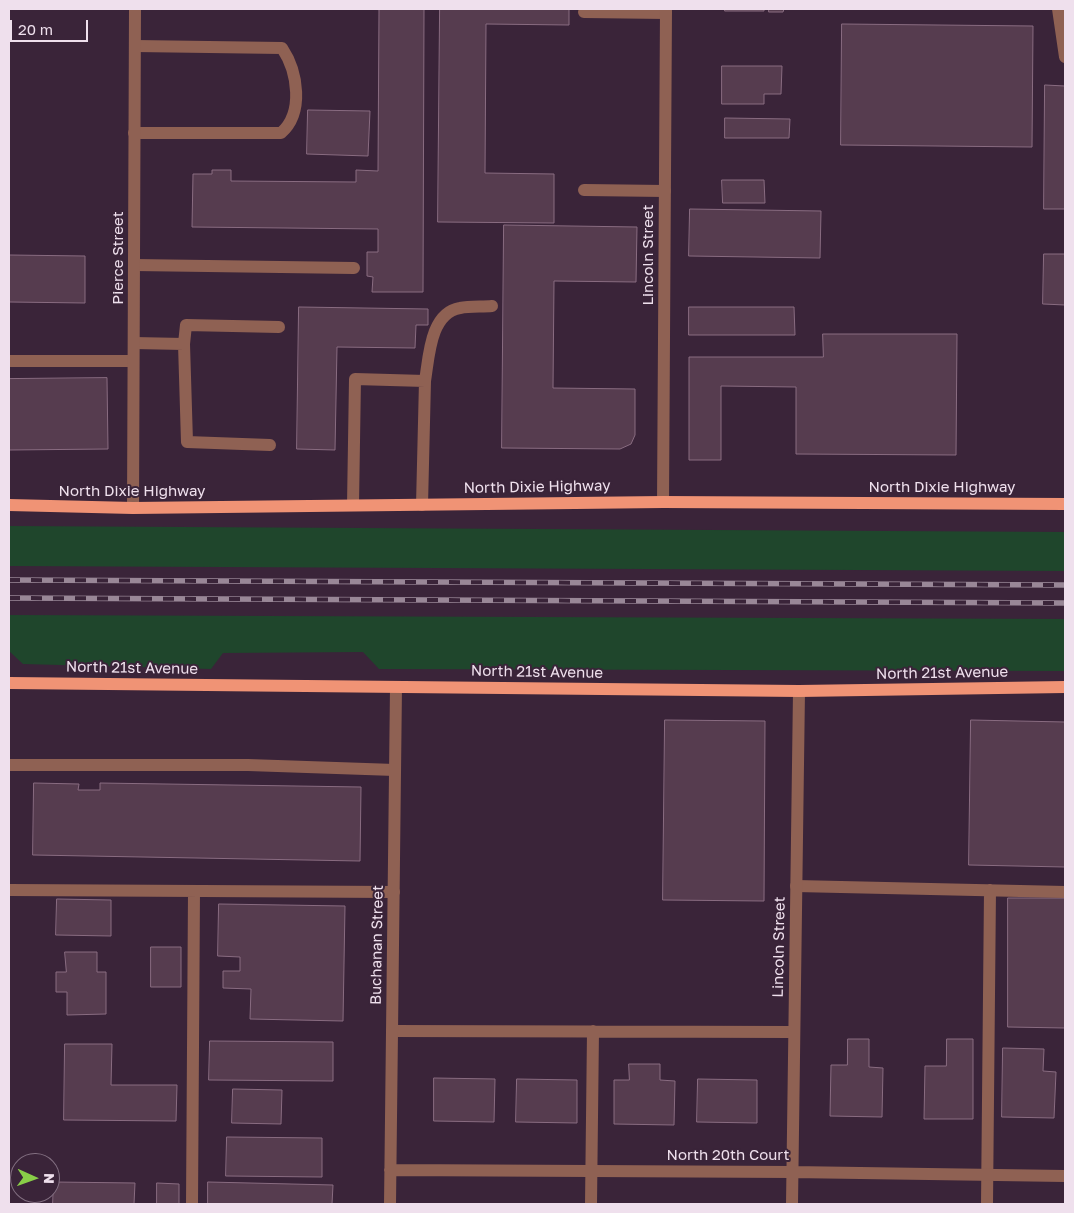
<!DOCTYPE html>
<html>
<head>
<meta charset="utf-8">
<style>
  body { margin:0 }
  #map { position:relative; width:1074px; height:1213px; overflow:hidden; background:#3a2439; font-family:"Golos Text",sans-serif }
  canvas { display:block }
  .frame { position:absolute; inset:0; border:10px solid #efe0ed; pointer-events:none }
  .north { position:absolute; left:10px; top:1153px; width:50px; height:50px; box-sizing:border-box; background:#3a2439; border:1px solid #826f81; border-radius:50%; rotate:92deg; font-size:14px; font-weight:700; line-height:20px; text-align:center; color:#efe0ed }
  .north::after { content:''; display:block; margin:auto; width:18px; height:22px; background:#89ce48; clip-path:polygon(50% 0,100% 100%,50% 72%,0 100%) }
  .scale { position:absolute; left:10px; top:20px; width:78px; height:22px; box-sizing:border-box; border:2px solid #efe0ed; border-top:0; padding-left:6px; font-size:15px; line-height:18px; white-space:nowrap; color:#efe0ed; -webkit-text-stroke:4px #3a2439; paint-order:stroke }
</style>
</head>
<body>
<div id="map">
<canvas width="1074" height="1213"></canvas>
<div class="frame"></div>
<div class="north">N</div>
<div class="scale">20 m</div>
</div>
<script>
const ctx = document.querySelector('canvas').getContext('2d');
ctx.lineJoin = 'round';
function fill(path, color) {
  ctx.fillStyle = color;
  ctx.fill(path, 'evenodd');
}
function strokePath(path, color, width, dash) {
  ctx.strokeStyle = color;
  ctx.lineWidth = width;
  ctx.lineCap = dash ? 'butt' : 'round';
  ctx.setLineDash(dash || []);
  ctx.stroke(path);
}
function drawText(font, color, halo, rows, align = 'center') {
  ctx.font = font + ' "Golos Text",sans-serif';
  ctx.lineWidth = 4;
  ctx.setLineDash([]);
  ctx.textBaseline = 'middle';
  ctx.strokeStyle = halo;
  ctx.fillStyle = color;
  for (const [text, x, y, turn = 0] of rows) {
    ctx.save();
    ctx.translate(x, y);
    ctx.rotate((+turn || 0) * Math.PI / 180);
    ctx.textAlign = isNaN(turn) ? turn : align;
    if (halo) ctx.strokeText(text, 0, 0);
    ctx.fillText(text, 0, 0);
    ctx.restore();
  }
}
const green = new Path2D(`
  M9 526 1065 532V571L9 566Z
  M9 615 1065 619V671L379 669 363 652 223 653 211 669 23 664 9 651Z`);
const building = new Path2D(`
  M357 9H424L423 292H372L373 277 367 276V252H378V229L192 227 193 174H212V170H231V181L356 182V170L378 171 379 10Z
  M440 9H569V25L486 24 485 173 554 174V223L438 222Z
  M725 9H764V11H725Z
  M769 9H784L783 12H769Z
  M842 24 1033 26 1032 147 841 145Z
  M722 66H782L781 94H764V104H722Z
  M1045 85 1065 86V209H1044Z
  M308 110 370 111 368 156 307 154Z
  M725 118 790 119 789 138H725Z
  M722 180H764L765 203H723Z
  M690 209 821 211 820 258 689 256Z
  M504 225 637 227 636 282 554 281 553 388 635 389V435L631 444 620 449 502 448Z
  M1044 254H1065V305L1043 304Z
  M9 255 85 256V303L9 302Z
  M299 307 428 309V325H416L415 348 337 347 335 450 297 449Z
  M689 307H794L795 335H689Z
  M823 334H957L956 455 796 454V387L721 386V460H689V357H823Z
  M107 378 108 449 9 450V379Z
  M665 720 765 721 764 901 663 900Z
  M971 720 1065 722V867L969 865Z
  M34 783 79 784 78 790H100V783L361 787 360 861 33 855Z
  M1008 898H1065V1028L1008 1027Z
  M57 899 111 900V936L56 935Z
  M219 904 345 906 343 1021 250 1019 251 989 223 988V971H240V957L218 956Z
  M151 947H181V987H151Z
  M65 952H97V972H106V1014L67 1015V992H56V972H66Z
  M848 1039H869V1067L883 1068 882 1117 830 1116 831 1065H847Z
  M947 1039H973V1119H924L925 1066H946Z
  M210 1041 333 1042V1081L209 1080Z
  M65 1044H112L111 1085H177L176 1121 64 1120Z
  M1003 1048 1044 1049 1043 1071 1056 1072 1054 1118 1002 1117Z
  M629 1064H660V1080L675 1081 674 1125 614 1124V1080H629Z
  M434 1078 495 1079 494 1122 434 1121Z
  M517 1079 577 1080V1123L516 1122Z
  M698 1079 757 1080V1123L697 1122Z
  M233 1089 282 1090 281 1124 232 1123Z
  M227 1137 322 1138V1177L226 1176Z
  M54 1182 135 1183 134 1204H53Z
  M208 1182 333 1185 332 1204H208Z
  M157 1183 179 1184V1204H157Z`);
const lane = new Path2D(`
  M1058 9 1065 57
  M584 12 666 13
  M134 133H281C304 113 298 72 282 48L135 46
  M584 190 665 191
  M134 265 354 268
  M134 343 184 344 186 325 279 327
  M184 344 187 442 270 445
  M9 361H133
  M425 381C429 357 430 313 460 308 470 306 482 307 492 306
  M353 505 355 379 425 381 422 505
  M9 765H248L395 770
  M796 886 1065 892
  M9 890 394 892
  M392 1031 794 1032
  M192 1204 194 891
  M591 1204 593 1031
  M987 1204 990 890`);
const street = new Path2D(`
  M663 502 666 9
  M133 508 135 9
  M390 1170 792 1172 1065 1176
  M390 1204 396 687
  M792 1204 799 691`);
const primary = new Path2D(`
  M9 505 133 508 663 502 1065 504
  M9 683 799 691 1065 687`);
const rail = new Path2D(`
  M9 580 1065 585
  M9 598 1065 603`);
const streetNames = [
  ["Lincoln Street",648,255,-90],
  ["Pierce Street",118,258,-90],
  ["North Dixie Highway",537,487,-1],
  ["North Dixie Highway",942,487],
  ["North Dixie Highway",132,491],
  ["North 21st Avenue",132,668,1],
  ["North 21st Avenue",537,672,1],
  ["North 21st Avenue",942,673,-1],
  ["Buchanan Street",377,945,-89],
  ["Lincoln Street",779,947,-89],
  ["North 20th Court",728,1155]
];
fill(green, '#1f462c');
fill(building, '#563c4f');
strokePath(building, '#896c81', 1);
strokePath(lane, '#8f6153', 12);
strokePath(street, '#8f6153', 12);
strokePath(primary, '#f09375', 12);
strokePath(rail, '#998797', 5.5);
strokePath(rail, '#3a2439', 4, [11]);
drawText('15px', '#efe0ed', '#3a2439', streetNames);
</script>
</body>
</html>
